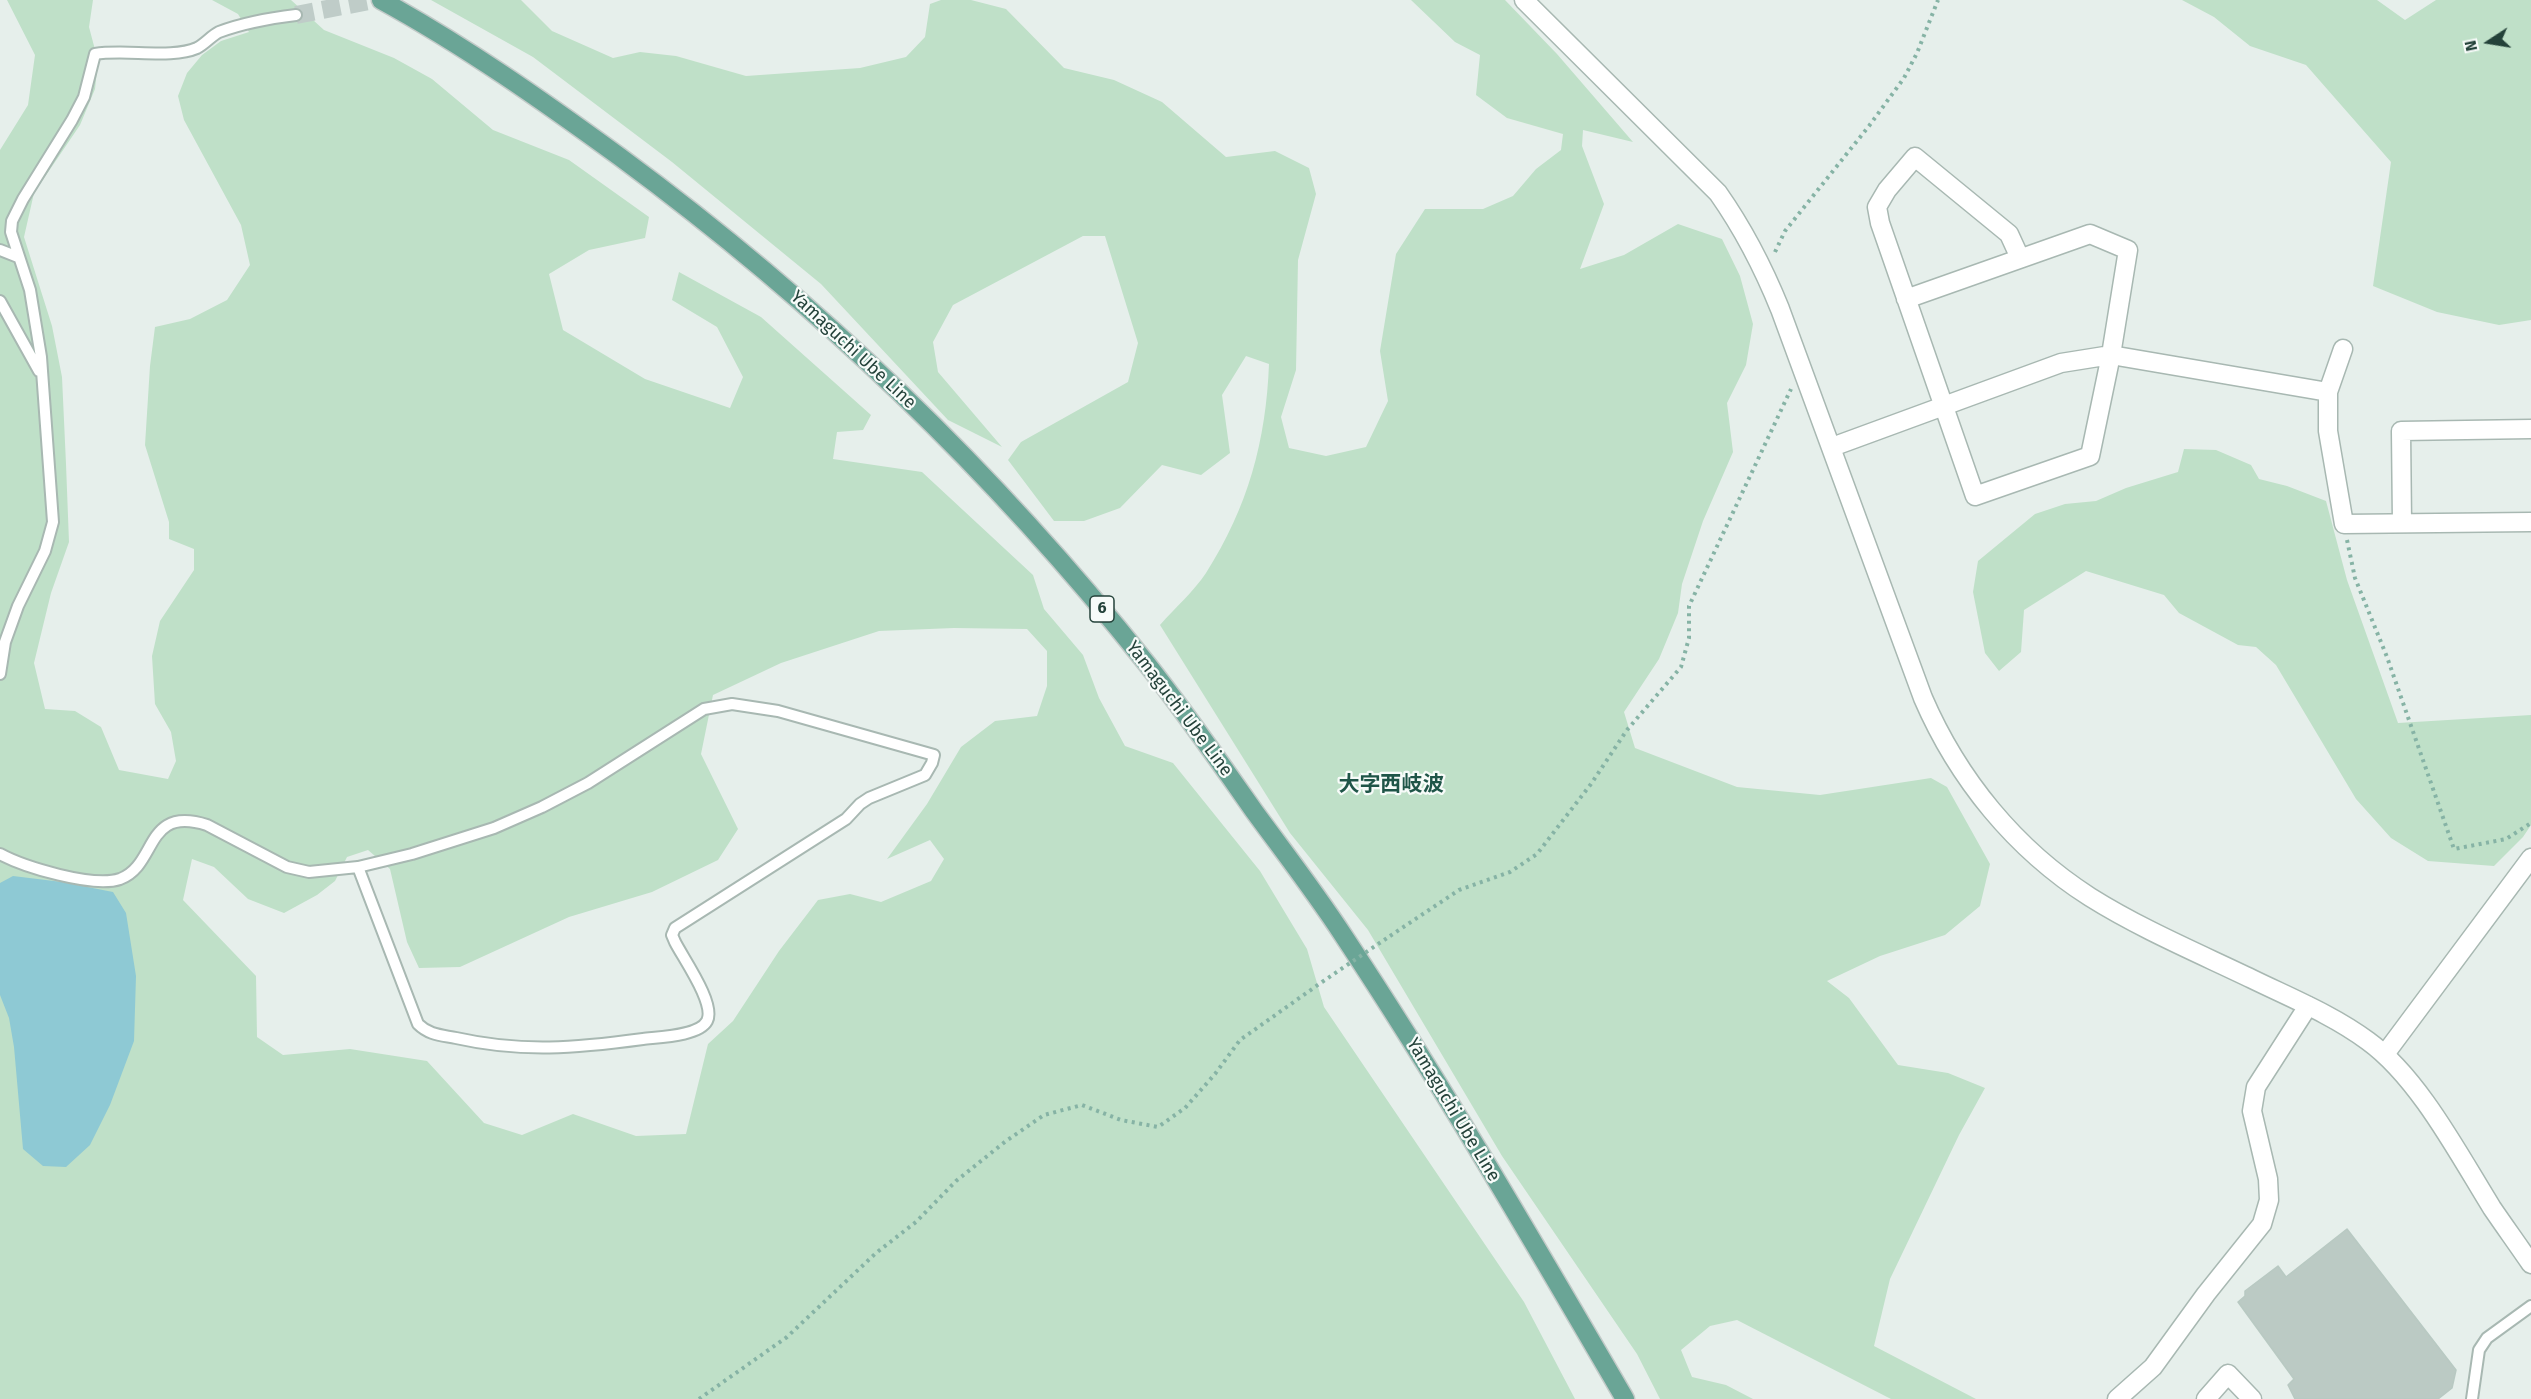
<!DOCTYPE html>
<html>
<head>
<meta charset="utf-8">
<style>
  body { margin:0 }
  #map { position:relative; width:2531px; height:1399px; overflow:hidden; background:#e6efeb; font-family:"Fira Sans",sans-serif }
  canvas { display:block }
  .north { position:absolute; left:2459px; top:12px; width:60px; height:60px; -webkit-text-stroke:4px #f7fbf9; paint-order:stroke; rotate:258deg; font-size:16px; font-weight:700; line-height:24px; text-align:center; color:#24423a }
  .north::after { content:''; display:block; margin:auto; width:21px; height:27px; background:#24423a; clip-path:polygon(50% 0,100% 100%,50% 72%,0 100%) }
</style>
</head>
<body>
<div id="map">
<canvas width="2531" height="1399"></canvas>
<div class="north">N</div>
</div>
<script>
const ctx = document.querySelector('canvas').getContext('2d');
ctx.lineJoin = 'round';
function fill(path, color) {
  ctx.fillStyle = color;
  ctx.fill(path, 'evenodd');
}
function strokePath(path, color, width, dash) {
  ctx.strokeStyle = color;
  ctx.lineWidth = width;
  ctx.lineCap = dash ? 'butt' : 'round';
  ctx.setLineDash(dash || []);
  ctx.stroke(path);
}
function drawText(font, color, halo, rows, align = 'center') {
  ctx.font = font + ' "Fira Sans","Noto Sans JP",sans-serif';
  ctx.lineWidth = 4.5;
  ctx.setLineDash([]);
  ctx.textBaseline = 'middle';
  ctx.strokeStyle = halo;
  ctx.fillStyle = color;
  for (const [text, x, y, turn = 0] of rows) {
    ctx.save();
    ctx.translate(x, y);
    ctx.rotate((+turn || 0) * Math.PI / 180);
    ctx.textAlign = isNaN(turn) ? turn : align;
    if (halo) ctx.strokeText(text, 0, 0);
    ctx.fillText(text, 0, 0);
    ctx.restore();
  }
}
const green = new Path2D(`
  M7 0H93L89 27 98 61 95 89 80 125 34 193 24 237 52 326 62 377 66 464 69 542 51 593 34 663 45 709 75 711 101 727 119 770 168 779 176 761 171 732 155 704 152 656 160 621 194 570V549L169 539V522L145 445 150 366 155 327 190 319 227 300 250 265 241 225 184 120 178 96 187 73 202 55 221 41 249 32 238 14 212 0H291L324 30 394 58 432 79 493 130 569 160 649 217 645 238 589 250 549 274 563 330 645 379 730 408 743 377 717 327 672 300 679 272 761 317 871 415 863 430 837 432 833 459 922 472 1033 575 1044 609 1083 655 1099 698 1125 746 1173 763 1260 871 1307 949 1324 1007 1524 1302 1575 1399H0V150L28 105 35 55ZM954 628 1027 629 1047 651V686L1037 716 995 721 961 747 927 804 887 859 930 840 944 859 931 881 881 902 850 894 818 900 779 951 733 1021 708 1044 686 1134 636 1136 573 1114 522 1135 484 1123 427 1061 350 1049 283 1055 257 1037 256 976 183 900 192 859 214 867 248 899 284 913 317 895 335 881 347 857 368 850 390 869 407 942 419 968 460 967 569 917 652 892 718 860 738 829 701 754 713 695 781 663 879 631Z
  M431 0H521L552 31 613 58 640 52 676 56 746 76 860 68 906 57 925 37 930 4 941 0H971L1006 9 1064 68 1114 80 1162 102 1226 157 1275 151 1309 168 1316 194 1298 260 1296 370 1281 417 1289 448 1326 456 1366 447 1388 401 1380 351 1396 254 1425 209H1483L1513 196 1536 169 1561 150 1563 134 1507 118 1476 95 1480 55 1455 42 1411 0H1505L1557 54 1633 142 1583 130 1582 146 1604 204 1580 269 1624 255 1678 224 1722 239 1740 276 1753 324 1746 365 1727 403 1733 452 1703 521 1682 584 1678 613 1659 659 1624 712 1635 748 1737 787 1820 795 1931 778 1947 787 1990 864 1980 906 1945 935 1880 956 1827 981 1849 998 1898 1065 1948 1073 1985 1088 1959 1135 1890 1279 1874 1346 1976 1399H1891L1737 1320 1710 1326 1681 1350 1692 1377 1726 1385 1753 1399H1660L1637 1354 1502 1156 1368 930 1290 833 1160 625C1175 608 1194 591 1206 573 1248 507 1266 441 1269 364L1246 356 1222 395 1230 453 1201 475 1162 465 1120 508 1084 521H1054L1008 460 1021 442 1128 382 1138 343 1105 236H1083L953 305 933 342 938 372 1002 447 948 420 821 284 672 162 533 57Z
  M2182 0H2377L2405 20 2436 0H2531V320L2499 325 2437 312 2373 286 2391 162 2306 65 2250 46 2214 17Z
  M2184 449 2216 450 2251 465 2259 479 2287 486 2326 501 2347 580 2398 723 2531 715V825L2523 837 2494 866 2428 861 2391 838 2356 799 2276 665 2256 647 2238 645 2179 613 2164 595 2086 571 2024 610 2021 652 1999 671 1985 653 1973 592 1978 561 2035 514 2065 504 2096 501 2126 488 2178 472Z`);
const water = new Path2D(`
  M13 876 62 882 113 892 126 913 136 976 134 1041 110 1105 90 1145 66 1167 43 1166 23 1149 14 1047 9 1018 0 995V883Z`);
const building = new Path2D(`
  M2347 1229 2456 1370 2452 1388 2438 1399H2295L2288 1385 2294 1379 2238 1302 2245 1296V1291L2278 1266 2286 1277Z`);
const minorTunnel = new Path2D(`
  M296 15 374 0`);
const path = new Path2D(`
  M1775 252 1785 231 1869 126 1904 78 1917 53 1938 0
  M2347 540 2355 578 2387 657 2454 849 2506 839 2531 823
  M1390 936 1459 890 1510 872 1537 854 1591 784 1627 730 1681 667 1689 638V606L1791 389
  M699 1399 787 1337 876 1253 916 1222 956 1181 1006 1141 1044 1115 1082 1105 1121 1120 1158 1127 1185 1108 1215 1074 1240 1040 1322 982`);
const service = new Path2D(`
  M0 250 18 257
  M0 301 39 371
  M0 674 5 642 18 606 45 551 53 522 41 357 30 290 11 232 12 221 23 199 72 120 84 97 95 54C125 49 172 59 197 48 205 44 211 36 219 32 243 23 271 18 296 15
  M0 854C24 867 93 888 120 879 158 865 144 805 207 825L287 867 309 872 358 867 412 854 494 828 542 807 588 783 704 709 732 704 778 711 934 755 932 763 925 775 869 798 860 804 846 819 675 928 672 935 675 942C683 958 716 1004 707 1021 699 1036 659 1037 643 1039 576 1048 523 1053 456 1038 441 1035 429 1035 418 1024L358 867
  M2472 1399 2479 1350 2487 1338 2531 1306`);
const minor = new Path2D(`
  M1906 299 2090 234 2128 250 2111 355 2090 456 1975 496 1880 223 1877 207 1887 190 1915 157 2009 234 2020 258
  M2343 349 2328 392V431L2344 524 2531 522
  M1832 447 2061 363 2111 355 2328 392
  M2402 523 2401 431 2531 429
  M2385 1054 2531 858
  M2117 1399 2153 1367 2206 1294 2262 1224 2269 1200 2268 1179 2252 1111 2256 1087 2308 1006
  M2206 1399 2228 1374 2252 1399`);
const tertiary = new Path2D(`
  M1524 0 1718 193C1744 230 1763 267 1780 309L1923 698C1958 779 2015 849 2090 897 2141 929 2198 953 2252 979 2291 998 2333 1015 2368 1041 2419 1078 2459 1155 2492 1208 2505 1227 2518 1245 2531 1264`);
const primary = new Path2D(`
  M381 0C465 46 543 101 620 157 817 302 995 473 1147 664 1185 712 1219 761 1254 811 1284 852 1315 892 1343 935 1443 1086 1534 1243 1625 1399`);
const pathBridge = new Path2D(`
  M1322 982 1390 936`);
const shields = [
  [1102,609,24]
];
const shieldNames = [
  ["6",1102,609]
];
const streetNames = [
  ["Yamaguchi Ube Line",853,350,43],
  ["Yamaguchi Ube Line",1179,709,53],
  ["Yamaguchi Ube Line",1453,1110,59]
];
const quarterNames = [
  ["大字西岐波",1391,785]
];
fill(green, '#bfe0c8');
fill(water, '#8ec9d4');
fill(building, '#bbcac4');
strokePath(building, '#b8c9c2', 1.5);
strokePath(minorTunnel, '#bfccc8', 18, [18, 9]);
strokePath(service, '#a8b8b2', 14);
strokePath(minor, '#a8b8b2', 21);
strokePath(tertiary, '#a8b8b2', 21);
strokePath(primary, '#c2cac8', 21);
strokePath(path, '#86b3a5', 4, [3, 4.5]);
strokePath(service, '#fff', 10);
strokePath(minor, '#fff', 18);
strokePath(tertiary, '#fff', 18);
strokePath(primary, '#6aa596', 18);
strokePath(pathBridge, '#86b3a5', 4, [3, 4.5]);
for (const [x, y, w] of shields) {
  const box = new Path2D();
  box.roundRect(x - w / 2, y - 13, w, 26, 4.5);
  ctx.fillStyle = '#f7fbf9';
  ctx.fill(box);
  strokePath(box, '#24423a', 1.5);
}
drawText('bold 16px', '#24423a', null, shieldNames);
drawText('18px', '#24423a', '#f7fbf9', streetNames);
drawText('bold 21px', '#1f5548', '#f7fbf9', quarterNames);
</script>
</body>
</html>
